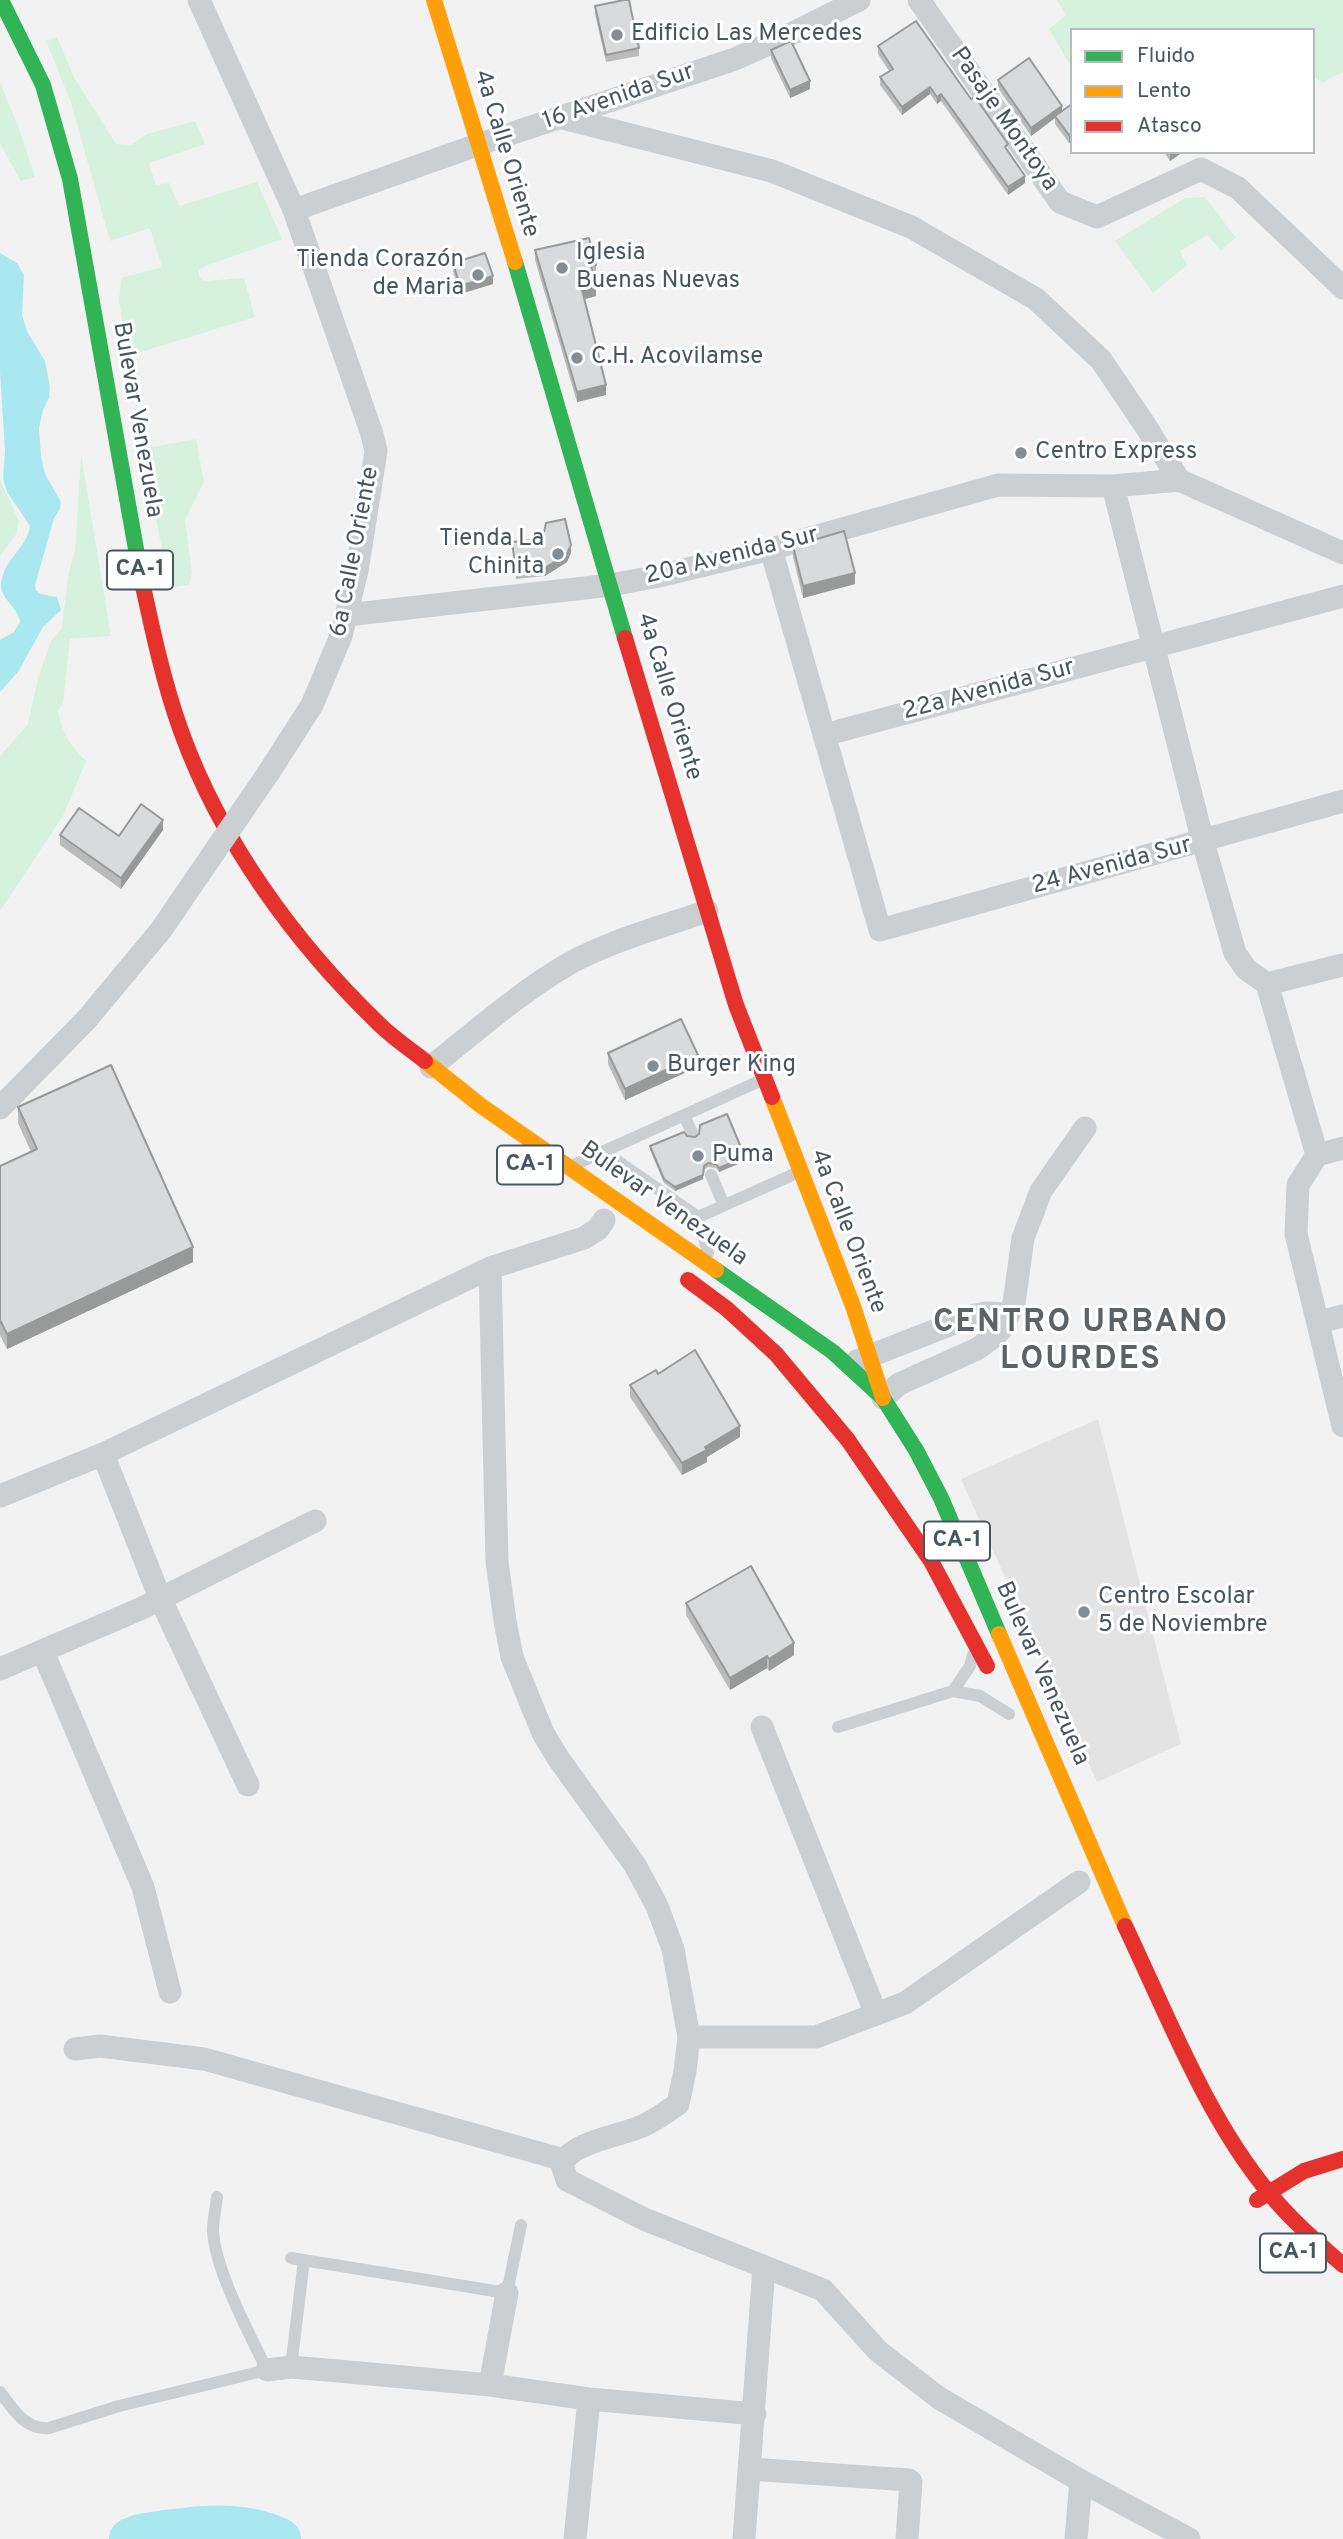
<!DOCTYPE html>
<html>
<head>
<meta charset="utf-8">
<style>
  body { margin:0 }
  #map { position:relative; width:1343px; height:2539px; overflow:hidden; background:#f3f2f2; font-family:Overpass,sans-serif }
  canvas { display:block }
  .legend { position:absolute; left:1070px; top:28px; width:245px; height:126px; box-sizing:border-box; background:#fff; border:2px solid #b6bbbf; margin:0; padding:9px 12px; list-style:none; font-size:21px; color:#485660 }
  .legend li { display:flex; align-items:center; gap:14px; height:35px }
  .legend b { width:35px; border:2px solid #b6bbbf }
</style>
</head>
<body>
<div id="map">
<canvas width="1343" height="2539"></canvas>
<ul class="legend">
<li><b style="height:9px;background:#30b455"></b>Fluido</li>
<li><b style="height:9px;background:#ff9f0a"></b>Lento</li>
<li><b style="height:9px;background:#e5322d"></b>Atasco</li>
</ul>
</div>
<script>
const ctx = document.querySelector('canvas').getContext('2d');
ctx.lineJoin = 'round';
function fill(path, color) {
  ctx.fillStyle = color;
  ctx.fill(path, 'evenodd');
}
function strokePath(path, color, width, dash) {
  ctx.strokeStyle = color;
  ctx.lineWidth = width;
  ctx.lineCap = dash ? 'butt' : 'round';
  ctx.setLineDash(dash || []);
  ctx.stroke(path);
}
function drawText(font, color, halo, rows, align = 'center') {
  ctx.font = font + ' Overpass,sans-serif';
  ctx.lineWidth = 6;
  ctx.setLineDash([]);
  ctx.textBaseline = 'middle';
  ctx.strokeStyle = halo;
  ctx.fillStyle = color;
  for (const [text, x, y, turn = 0] of rows) {
    ctx.save();
    ctx.translate(x, y);
    ctx.rotate((+turn || 0) * Math.PI / 180);
    ctx.textAlign = isNaN(turn) ? turn : align;
    if (halo) ctx.strokeText(text, 0, 0);
    ctx.fillText(text, 0, 0);
    ctx.restore();
  }
}
const education = new Path2D(`
  M1098 1419 1181 1744 1097 1782 961 1479Z`);
const green = new Path2D(`
  M1057 0H1343V72L1322 83 1313 76V30L1222 28 1220 30H1072V68L1049 29 1066 15Z
  M57 37 74 77 116 144 131 145 147 134 195 121 205 144 149 163 156 185 169 183 179 206 257 182 282 239 208 265 199 270V276L204 281 244 278 255 317 128 356 119 301 121 278 162 267 150 228 110 241 71 103 46 41Z
  M0 82 21 134 35 177 21 181 0 144Z
  M1205 197 1236 238 1221 250 1207 235 1180 251 1187 265 1153 293 1115 241 1185 198Z
  M196 439 204 482 185 520 192 573 189 585 169 588 143 449Z
  M81 454 111 636 70 639 63 703 58 710C62 732 70 746 86 761L63 816 0 911V756L28 724 38 678 51 641 62 628 68 576 75 550Z
  M0 480 19 521 17 533 0 556Z`);
const water = new Path2D(`
  M0 253 17 263 24 275 22 315 27 331 45 361 50 387 49 398 43 410 39 428 41 456 45 474 61 502 60 509 54 518 35 585 36 590 40 594 57 597 61 610 43 627 18 672 0 692V640L14 632 20 622C18 608 5 602 1 589 0 560 27 550 30 526L7 492 3 478 5 450 0 372Z`);
const river = new Path2D(`
  M130 2539 140 2535C184 2528 238 2518 280 2539`);
const lane = new Path2D(`
  M684 1115 692 1133
  M603 1151 698 1217 708 1253
  M576 1164 764 1079
  M711 1175 724 1205
  M698 1217 799 1172
  M953 1691 970 1666 973 1655
  M838 1727 953 1691 980 1696 1009 1714
  M291 2258 507 2293 521 2225
  M291 2367 304 2260
  M0 2392C13 2409 25 2430 49 2428L119 2406 267 2370C250 2335 214 2268 213 2230 213 2220 216 2208 217 2197`);
const street = new Path2D(`
  M199 0 294 210 372 434 376 451 357 571 341 636 312 705 269 772
  M919 0 1060 202 1097 217 1201 169 1238 188 1343 288
  M563 118 772 171 911 227 1036 299 1101 360 1145 425 1179 480
  M294 210 480 144 735 59 791 34 859 0
  M1113 486 1203 842 1235 953 1246 969 1267 984 1317 1155 1298 1185 1296 1234 1343 1426
  M771 549 880 930 1343 801
  M347 615 611 585 659 576 771 549 998 485 1113 486 1179 480 1343 553
  M824 735 1343 596
  M1267 984 1343 965
  M431 1067C476 1031 520 992 570 963 612 940 662 927 707 911
  M0 1108 87 1019 161 930
  M1317 1155 1343 1148
  M490 1268 497 1561 505 1621 512 1657 543 1733 558 1758 635 1865 657 1906 673 1949 689 2037 685 2071 678 2104C666 2112 653 2122 640 2127 619 2136 569 2143 562 2165L567 2180 644 2219 823 2290 878 2351 939 2398 1081 2481 1189 2539
  M1319 1322 1343 1316
  M857 1361 975 1315 986 1313 1009 1314
  M883 1398 899 1384 977 1349 995 1336 1002 1328 1014 1303 1023 1238 1041 1191 1085 1128
  M103 1454 160 1598 248 1785
  M0 1496 103 1454 490 1268 584 1238 598 1229 604 1220
  M43 1652 143 1887 170 1992
  M0 1669 140 1609 315 1521
  M762 1727 876 2014
  M689 2037H816L905 2003 1079 1882
  M75 2049 100 2046 204 2059 564 2160
  M267 2370 291 2367 338 2371 490 2385 589 2399 755 2414
  M490 2385 507 2293
  M750 2469 909 2480 911 2482 907 2539
  M575 2539 589 2399
  M744 2539 764 2267
  M1076 2539 1081 2481`);
const fast = new Path2D(`
  M1 0 43 85 70 179 141 577
  M515 262 625 638
  M716 1270 833 1352 883 1398 916 1450 941 1498 999 1634`);
const slow = new Path2D(`
  M434 0 515 262
  M425 1061 480 1105 716 1270
  M772 1097 853 1306 883 1398
  M999 1634 1125 1926`);
const jam = new Path2D(`
  M141 577C152 628 163 681 181 731 221 842 295 943 379 1024 393 1038 410 1049 425 1061
  M625 638 736 1005 772 1097
  M688 1280 727 1309 776 1354 848 1440 931 1561 987 1666
  M1125 1926C1167 2014 1207 2119 1270 2194 1292 2221 1317 2242 1343 2265
  M1257 2200 1304 2171 1343 2159`);
const streetBridge = new Path2D(`
  M161 930 269 772`);
const wall = new Path2D(`
  M595 6 639 48V56L606 62 595 14Z
  M916 21 1008 151 1025 183 1008 195 941 101 937 104 930 94 902 115 880 85V77L889 71 878 54V46Z
  M771 50 810 89 790 98 771 58Z
  M998 80 1062 111 1072 104V141L1069 143 1055 124V118L1031 136 998 88Z
  M1164 152H1183L1170 161Z
  M535 250 596 265V275H593L596 296 584 299 606 395 577 402 535 260Z
  M453 263 493 284 460 294 453 271Z
  M512 542 571 553 567 562 545 576 516 579Z
  M793 546 855 584 803 598 793 557Z
  M163 830 121 889 60 845V835L119 836Z
  M608 1053 698 1067 625 1100 608 1064Z
  M18 1107 193 1262 7 1349 0 1335V1166L31 1152 18 1123Z
  M687 1136 745 1161 719 1172 716 1168 708 1167 704 1170 703 1179 675 1191 664 1183 650 1150V1146Z
  M658 1374 740 1437 707 1457V1462L682 1475 630 1397V1385Z
  M686 1603 794 1655 769 1671 767 1668 730 1690 686 1615Z`);
const shadedWall = new Path2D(`
  M810 81V89L790 98V90Z
  M930 87V94L902 115V107Z
  M941 94V101L937 104V97Z
  M1062 106V114L1055 116V118L1031 136V128Z
  M1072 133V141L1069 143V135Z
  M1172 152H1183L1170 161V153Z
  M1025 176V183L1008 195V187Z
  M493 276V284L460 294V286Z
  M596 287V296L582 300V290Z
  M606 385V395L577 402V392Z
  M571 545V553L567 562 545 576V568Z
  M855 573V584L803 598V586Z
  M163 820V830L121 889V878Z
  M698 1055V1067L625 1100V1089Z
  M745 1157V1161L719 1172V1168Z
  M703 1175V1179L675 1191V1187Z
  M193 1247V1262L7 1349V1334Z
  M740 1426V1437L707 1457V1462L682 1475V1463L705 1447Z
  M794 1643V1655L769 1671V1659Z
  M767 1656V1668L730 1690V1678Z`);
const building = new Path2D(`
  M624 0H629L639 48 606 55 595 6Z
  M916 21 971 99 975 97 1008 144 1005 147 1025 176 1008 187 941 94 937 97 930 87 902 107 880 77 893 69 878 46Z
  M791 41 810 81 790 90 771 50Z
  M1029 58 1062 106 1031 128 998 80Z
  M1072 104V133L1069 135 1055 116Z
  M589 238 596 265 591 266 596 287 582 290 606 385 577 392 535 250Z
  M485 253 493 276 460 286 453 263Z
  M565 519 571 545 567 554 545 568 516 571 512 542 534 540 544 532 546 523Z
  M844 531 855 573 803 586 793 546Z
  M141 804 163 820 121 878 60 835 79 808 119 836Z
  M681 1019 698 1055 625 1089 608 1053Z
  M111 1065 193 1247 7 1334 0 1320V1166L37 1149 18 1107Z
  M727 1114 745 1157 719 1168 716 1164 708 1163 704 1166 703 1175 675 1187 664 1179 650 1146 684 1132 687 1136 695 1137 699 1134 700 1125Z
  M695 1350 740 1426 705 1447 707 1450 682 1463 630 1385 656 1370 658 1374Z
  M751 1566 794 1643 769 1659 767 1656 730 1678 686 1603Z`);
const markers = [
  [617,35,7,"#848d93"],
  [562,268,7,"#848d93"],
  [478,275,7,"#848d93"],
  [577,358,7,"#848d93"],
  [1021,453,7,"#848d93"],
  [558,554,7,"#848d93"],
  [653,1066,7,"#848d93"],
  [698,1156,7,"#848d93"],
  [1084,1612,7,"#848d93"]
];
const shields = [
  [140,570,66],
  [530,1165,66],
  [957,1541,66],
  [1293,2253,66]
];
const shieldNames = [
  ["CA-1",140,570],
  ["CA-1",530,1165],
  ["CA-1",957,1541],
  ["CA-1",1293,2253]
];
const poiNames = [
  ["Edificio Las Mercedes",631,35],
  ["Iglesia",576,254],
  ["Buenas Nuevas",576,282],
  ["Tienda Corazón",464,261,"right"],
  ["de Maria",464,289,"right"],
  ["C.H. Acovilamse",591,358],
  ["Centro Express",1035,453],
  ["Tienda La",544,540,"right"],
  ["Chinita",544,568,"right"],
  ["Burger King",667,1066],
  ["Puma",712,1156],
  ["Centro Escolar",1098,1598],
  ["5 de Noviembre",1098,1626]
];
const streetNames = [
  ["16 Avenida Sur",619,98,-19],
  ["Pasaje Montoya",1003,120,55],
  ["4a Calle Oriente",505,154,73],
  ["Bulevar Venezuela",136,420,80],
  ["6a Calle Oriente",356,552,-79],
  ["20a Avenida Sur",732,557,-14],
  ["22a Avenida Sur",989,691,-15],
  ["4a Calle Oriente",668,697,73],
  ["24 Avenida Sur",1112,867,-15],
  ["Bulevar Venezuela",663,1205,35],
  ["4a Calle Oriente",847,1232,69],
  ["Bulevar Venezuela",1041,1674,66]
];
const districtNames = [
  ["CENTRO URBANO",1081,1325],
  ["LOURDES",1081,1362]
];
fill(education, '#e4e3e4');
fill(green, '#d6f2df');
fill(water, '#aae8f1');
strokePath(river, '#aae8f1', 42);
strokePath(lane, '#cccfd1', 12);
strokePath(street, '#cccfd1', 23);
strokePath(fast, '#30b455', 16);
strokePath(slow, '#ff9f0a', 16);
strokePath(jam, '#e5322d', 16);
strokePath(streetBridge, '#cccfd1', 23);
fill(wall, '#bbbbbc');
fill(shadedWall, '#989999');
fill(building, '#d9dadb');
strokePath(building, '#989999', 2);
for (const [x, y, r, color] of markers) {
  const dot = new Path2D();
  dot.arc(x, y, r, 0, 2 * Math.PI);
  ctx.fillStyle = color;
  ctx.fill(dot);
  strokePath(dot, '#fff', 2.5);
}
for (const [x, y, w] of shields) {
  const box = new Path2D();
  box.roundRect(x - w / 2, y - 19.5, w, 39, 5);
  ctx.fillStyle = '#fff';
  ctx.fill(box);
  strokePath(box, '#485660', 2);
}
drawText('bold 23px', '#485660', null, shieldNames);
drawText('24px', '#485660', '#fff', poiNames, 'left');
drawText('24px', '#485660', '#fff', streetNames);
ctx.letterSpacing = '2px';
drawText('bold 32px', '#5d6267', '#fff', districtNames);
ctx.letterSpacing = '0px';
</script>
</body>
</html>
